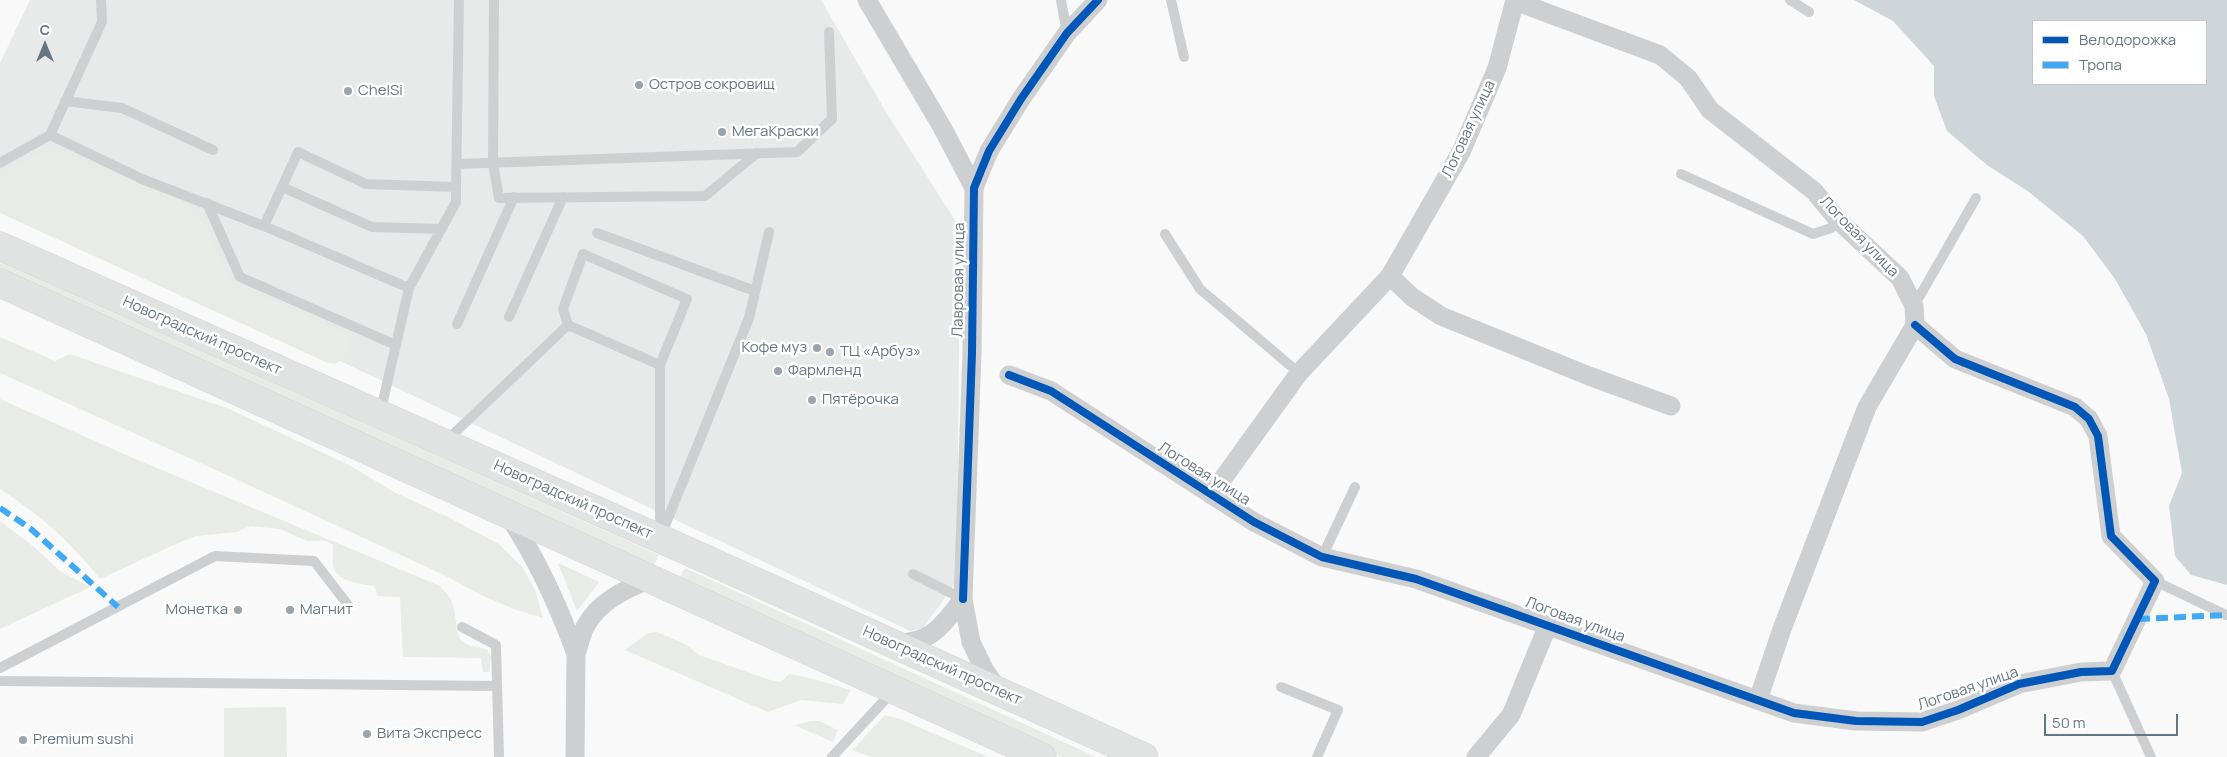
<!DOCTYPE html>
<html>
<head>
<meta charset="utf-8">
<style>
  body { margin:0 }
  #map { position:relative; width:2227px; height:757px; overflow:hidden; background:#f9f9f9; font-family:Manrope,sans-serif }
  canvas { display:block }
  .legend { position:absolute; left:2032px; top:20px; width:175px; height:65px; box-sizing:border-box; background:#fff; border:1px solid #c1c8cd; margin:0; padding:6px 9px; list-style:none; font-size:15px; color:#657683 }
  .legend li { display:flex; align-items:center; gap:10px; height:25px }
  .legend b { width:25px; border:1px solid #c1c8cd }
  .north { position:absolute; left:20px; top:20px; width:50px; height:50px; -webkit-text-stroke:4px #fff; paint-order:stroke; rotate:0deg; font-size:14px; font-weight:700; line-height:20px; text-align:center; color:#657683 }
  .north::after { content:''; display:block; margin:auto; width:18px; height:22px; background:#657683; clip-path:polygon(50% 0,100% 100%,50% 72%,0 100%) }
  .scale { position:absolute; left:2044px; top:714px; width:134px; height:22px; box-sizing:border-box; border:2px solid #657683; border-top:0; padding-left:6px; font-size:15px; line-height:18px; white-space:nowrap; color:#657683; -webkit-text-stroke:4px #fff; paint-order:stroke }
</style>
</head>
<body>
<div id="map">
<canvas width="2227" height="757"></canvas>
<ul class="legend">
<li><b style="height:6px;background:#0057b8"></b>Велодорожка</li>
<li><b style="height:6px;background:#3fa9f5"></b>Тропа</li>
</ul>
<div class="north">С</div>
<div class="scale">50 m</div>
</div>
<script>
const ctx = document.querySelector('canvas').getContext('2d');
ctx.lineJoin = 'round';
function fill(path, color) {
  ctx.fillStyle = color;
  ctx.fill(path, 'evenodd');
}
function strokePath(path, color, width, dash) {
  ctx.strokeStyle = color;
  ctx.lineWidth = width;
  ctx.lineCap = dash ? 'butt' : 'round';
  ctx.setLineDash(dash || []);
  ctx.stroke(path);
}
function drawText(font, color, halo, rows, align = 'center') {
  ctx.font = font + ' Manrope,sans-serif';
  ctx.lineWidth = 5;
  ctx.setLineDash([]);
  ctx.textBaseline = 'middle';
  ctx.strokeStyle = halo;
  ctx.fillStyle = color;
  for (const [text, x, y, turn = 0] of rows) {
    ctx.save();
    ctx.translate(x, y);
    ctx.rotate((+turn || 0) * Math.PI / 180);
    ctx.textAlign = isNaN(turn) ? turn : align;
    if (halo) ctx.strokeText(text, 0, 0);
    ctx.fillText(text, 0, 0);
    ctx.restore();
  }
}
const built = new Path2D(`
  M30 0H821L886 112 960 228 957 581 923 628 910 631 0 200V63Z`);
const green = new Path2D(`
  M46 152H67L123 178 142 179 178 195 205 224 229 276 235 282 346 334 350 340 348 356 335 364 328 363 0 213V176L35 156Z
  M0 257 280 386 659 555 652 568 0 274Z
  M0 337 55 361 70 354 229 409 349 465 394 492 448 517 499 544 523 568 535 590 543 618 514 609 481 595 444 575 227 475 0 373Z
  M0 399 133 458 440 586C444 591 450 596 452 602 461 630 448 645 487 649L491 657 489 672H483L481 658 403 657 400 597 377 596 375 586C363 584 340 583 334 569 332 563 333 552 333 545L327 541H307L280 529 250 526 237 532 196 536 178 543 100 579C72 543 38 513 0 489Z
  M0 521 33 546 60 571 90 587 0 629Z
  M558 563 599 582 577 611Z
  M685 568 1096 757H1062L677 582Z
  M657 632 685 644 699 655 770 680 781 682 789 674 806 677 851 690 843 704 801 700 768 712 625 650 648 633Z
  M286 707 287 757H224V708Z
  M885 715 900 719 988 757H871L852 750Z
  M811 721H819L838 730 833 742 794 725Z`);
const water = new Path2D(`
  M1854 0H2227V585L2191 575 2175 556 2169 506 2182 473 2169 399 2146 334 2115 279 2083 236 2029 192 1987 165 1947 131 1934 96V66L1893 21ZM2033 21H2206V84H2033Z`);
const service = new Path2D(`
  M494 0 493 163 499 198 705 196 757 153
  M1061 0 1067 33
  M1171 0 1184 57
  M1790 0 1809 12
  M65 101 122 108 213 150
  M50 135 102 22 101 0
  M0 163 50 135 142 179 264 226 409 288 380 414
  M457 164 797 152 832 119 829 32
  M1681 174 1813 234 1831 228 1838 220
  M282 187 372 227 441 229
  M456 187 459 0
  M207 203 240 277 396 345
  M264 226 298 152 366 184 456 187V202L409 288
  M597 233 755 291
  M1165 234 1200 289 1299 373
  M1914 306 1976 198
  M509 317 563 197
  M457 324 514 197
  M568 325 563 309 583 254 687 299 660 365
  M445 442 568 325 660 365V535
  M662 533 749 318 769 232
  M1322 557 1355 487
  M913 574 963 599
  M2155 581 2226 615
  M462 627 496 645 499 757
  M0 668 215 556 314 561 348 605
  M2112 671 2151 757
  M0 681 497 686
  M1281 687 1338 710 1317 757
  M832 757 893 691`);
const minor = new Path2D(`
  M867 0 942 127 974 188
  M1515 1 1660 55 1688 78 1710 110 1814 191 1838 220 1900 278 1914 306 1915 325 1867 407 1782 629 1758 700
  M1390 276 1412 297 1441 316 1589 376 1671 406
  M1009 375 1051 391 1254 522 1322 557 1416 579 1794 713 1856 721 1922 722 1958 710 2019 684 2081 672 2112 671 2155 581 2111 536 2098 436 2089 419 2075 407 1955 359 1915 325
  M1211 495 1299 373 1390 276 1461 152 1497 68 1515 0
  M508 515C537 559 558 604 576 654 579 645 581 636 585 627 598 602 625 589 651 579
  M963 599 972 353 974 188 989 151 1021 99 1067 33 1098 0
  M895 643C932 644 942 625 963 599L971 642 984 669 998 690
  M575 757 576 654
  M1476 757 1511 715 1548 625`);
const primary = new Path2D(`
  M0 246 681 548 1144 757
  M0 283 1042 757`);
const quiet = new Path2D(`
  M0 508 31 529 118 607
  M2138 619 2227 615`);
const cycleway = new Path2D(`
  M1009 375 1051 391 1254 522 1322 557 1416 579 1794 713 1856 721 1922 722 1958 710 2019 684 2081 672 2112 671 2155 581 2111 536 2098 436 2089 419 2075 407 1955 359 1915 325
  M963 599 972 353 974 188 989 151 1021 99 1067 33 1098 0`);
const markers = [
  [639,85,5,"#99a4ac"],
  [348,91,5,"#99a4ac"],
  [722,132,5,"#99a4ac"],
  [817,348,5,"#99a4ac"],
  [830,352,5,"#99a4ac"],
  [778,371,5,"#99a4ac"],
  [812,400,5,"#99a4ac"],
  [238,610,5,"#99a4ac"],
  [290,610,5,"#99a4ac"],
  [367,734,5,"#99a4ac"],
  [23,740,5,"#99a4ac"]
];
const poiNames = [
  ["Остров сокровищ",649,85],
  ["ChelSi",358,91],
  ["МегаКраски",732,132],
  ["Кофе муз",807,348,"right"],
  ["ТЦ «Арбуз»",840,352],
  ["Фармленд",788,371],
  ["Пятёрочка",822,400],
  ["Монетка",228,610,"right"],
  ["Магнит",300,610],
  ["Вита Экспресс",377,734],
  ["Premium sushi",33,740]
];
const streetNames = [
  ["Логовая улица",1469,129,-65],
  ["Логовая улица",1859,237,46],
  ["Лавровая улица",959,280,-89],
  ["Новоградский проспект",202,336,24],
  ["Логовая улица",1204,474,32],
  ["Новоградский проспект",573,500,24],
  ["Логовая улица",1575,620,20],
  ["Новоградский проспект",942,666,24],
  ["Логовая улица",1968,689,-19]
];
fill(built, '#e8e9e9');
fill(green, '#e8ebe6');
fill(water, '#ced6d9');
strokePath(primary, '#d5d6d7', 29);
strokePath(service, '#cecfd0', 10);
strokePath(minor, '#cecfd0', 19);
strokePath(primary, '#e1e2e2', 28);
strokePath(quiet, '#3fa9f5', 6, [12, 6]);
strokePath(cycleway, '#0057b8', 8);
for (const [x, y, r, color] of markers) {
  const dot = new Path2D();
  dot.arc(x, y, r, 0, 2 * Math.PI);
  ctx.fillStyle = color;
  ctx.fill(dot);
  strokePath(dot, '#fff', 2);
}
drawText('15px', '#657683', '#fff', poiNames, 'left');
drawText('15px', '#657683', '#fff', streetNames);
</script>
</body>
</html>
